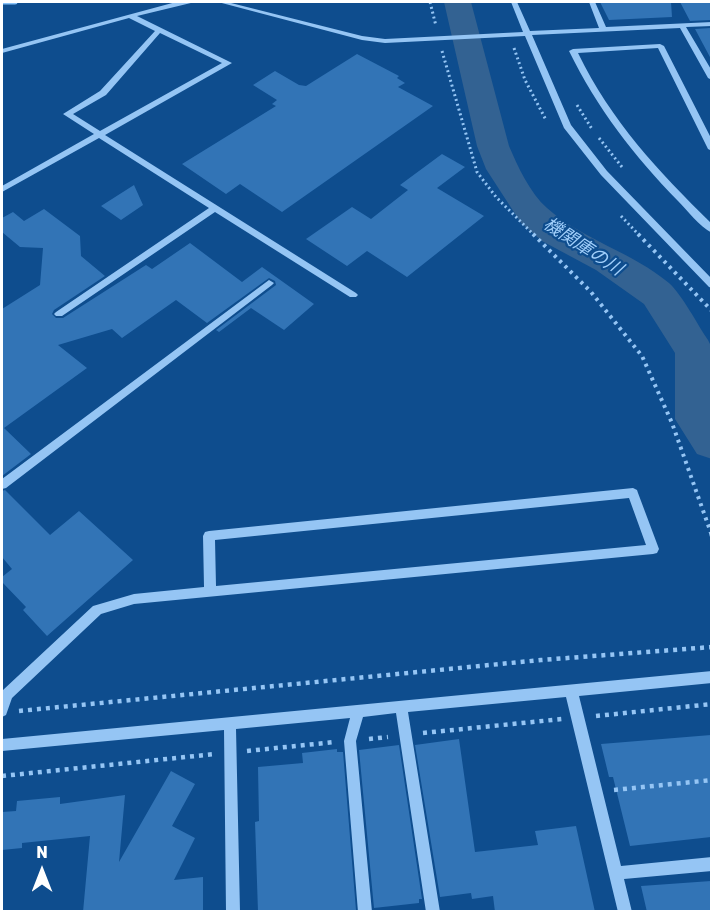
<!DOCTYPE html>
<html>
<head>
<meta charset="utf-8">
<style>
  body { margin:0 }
  #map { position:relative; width:713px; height:913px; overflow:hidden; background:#0e4d8e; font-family:Rubik,sans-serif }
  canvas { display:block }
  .frame { position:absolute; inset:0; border:3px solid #fff; pointer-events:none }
  .north { position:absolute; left:12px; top:841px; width:60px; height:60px; -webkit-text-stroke:4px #0e4d8e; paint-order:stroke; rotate:0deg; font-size:16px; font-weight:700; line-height:24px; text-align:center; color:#fff }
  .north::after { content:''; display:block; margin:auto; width:21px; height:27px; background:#fff; clip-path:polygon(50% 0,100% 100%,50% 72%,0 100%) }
</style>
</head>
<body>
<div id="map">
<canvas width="713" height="913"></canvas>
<div class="frame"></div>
<div class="north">N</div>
</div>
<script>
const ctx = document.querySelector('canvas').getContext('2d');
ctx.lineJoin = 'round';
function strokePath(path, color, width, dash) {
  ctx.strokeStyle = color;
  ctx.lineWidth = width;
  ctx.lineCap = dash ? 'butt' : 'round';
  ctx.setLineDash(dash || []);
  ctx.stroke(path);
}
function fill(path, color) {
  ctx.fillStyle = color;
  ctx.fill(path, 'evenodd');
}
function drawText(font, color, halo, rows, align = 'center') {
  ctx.font = font + ' Rubik,"Noto Sans JP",sans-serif';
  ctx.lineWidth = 4.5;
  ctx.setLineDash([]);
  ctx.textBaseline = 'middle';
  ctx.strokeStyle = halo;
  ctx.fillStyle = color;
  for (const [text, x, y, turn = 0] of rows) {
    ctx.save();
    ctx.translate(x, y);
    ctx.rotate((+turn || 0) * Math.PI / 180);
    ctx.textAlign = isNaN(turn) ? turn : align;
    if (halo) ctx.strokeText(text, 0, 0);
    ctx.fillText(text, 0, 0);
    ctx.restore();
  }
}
const stream = new Path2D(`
  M2 2H15`);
const river = new Path2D(`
  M444 2H471L509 146C518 167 530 193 547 208 583 240 632 252 669 283 683 296 697 324 708 340L712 348V459L697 454 675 419V353L644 304 596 270 542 241 521 223 486 169 477 146Z`);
const building = new Path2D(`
  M600 2H671L672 17 609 20Z
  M680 2H711V20L690 21Z
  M711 28V59L695 29Z
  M357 54 399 76 397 78 405 83 398 87 433 106 282 212 240 184 226 194 182 164 276 106 272 104 277 100 253 85 275 71 299 85 306 86Z
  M442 154 465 167 437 188 484 216 407 277 367 251 347 266 306 239 352 207 371 219 408 190 400 185Z
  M134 185 143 205 121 220 101 206Z
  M44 209 80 236 81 256 105 276 54 310 52 314 56 318H63L146 265 152 269 190 243 242 282 262 267 314 304 284 330 251 308 219 332 216 330 276 285 275 281 269 278 207 323 176 300 122 338 112 329 58 345 87 368 4 428 31 454 2 476V309L40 285 43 248 20 247 2 232V218L13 212 24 221Z
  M5 490 50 535 79 511 133 560 47 636 23 610 26 607 2 582V577L12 569 2 557V491Z
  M711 735V837L630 846 613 777H609L601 744Z
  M459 739 475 852 538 845 535 831 576 826 595 912H495L493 896 472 899 471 893 440 897 415 745Z
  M399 745 422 899H419V903L374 908 359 750Z
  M337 749V752H343L356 910 258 912 255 822 259 821 258 767 303 763 302 753Z
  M171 771 195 784 172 826 195 838 174 880 203 877V912H83L90 836 22 843V848L2 850V812L16 811 17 801 60 797V804L125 795 119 862Z
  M711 881V912H647L641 886Z`);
const pathFar2 = new Path2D(`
  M430 2 436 26
  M514 48 525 80 546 120
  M442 51 477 172 496 197 534 235
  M577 105 592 129
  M599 138 622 167
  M621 216 639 235`);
const pathFar1 = new Path2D(`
  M533 234 591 292 642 356 672 423 711 533
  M638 234 712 311`);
const path = new Path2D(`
  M711 532 712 536
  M19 711 541 660 712 647
  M596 716 712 704
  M423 733 562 719
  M369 739 388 737
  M247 751 335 742
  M2 776 215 754
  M614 790 712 780`);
const minor = new Path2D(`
  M176 2H195L137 16 232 63 105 135 356 293 358 295 356 297H350L215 212 62 316H56L54 314 56 312 209 208 99 138 2 192V186L94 134 63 114 100 91 155 31 129 18 2 53V49ZM160 33 222 63 100 131 73 114 106 95Z
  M218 2H227L362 36 385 39 523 32 511 2H517L530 31 599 28 589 2H595L606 27 712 22V26L686 27 712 71V80L708 78 680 28 532 35 571 125 607 171 712 279V288L709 287 601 175 564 128 525 36 385 43 362 40Z
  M660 44 664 46 712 140V151L708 149 658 48 578 53C611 121 658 171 712 224V233C699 226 688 211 678 201 634 156 597 108 569 51L573 49Z
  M269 280 274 283 272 285 6 488 2 489V479Z
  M633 488 637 490 638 493 659 549 657 553 653 554 134 604 101 614 12 698 6 715 2 717 3 690 93 606 134 594 204 587 203 536 205 532 209 531ZM629 498 646 545 216 586 215 540Z
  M712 671V683L579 696 621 866 712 857V871L624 879 632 912H618L566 697 408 712 440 912H426L396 713 363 717 356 741 372 912H358L344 741 350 718 236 729 240 912H226L224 730 2 751V739Z`);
const waterNames = [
  ["機関庫の川",583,247,33]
];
strokePath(stream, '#86c1f8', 5);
fill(river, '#336292');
fill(building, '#3274b6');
strokePath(pathFar2, '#95c5f4', 3, [2, 3]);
strokePath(pathFar1, '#95c5f4', 4, [3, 4.5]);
strokePath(path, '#95c5f4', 4.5, [4, 5]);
fill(minor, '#95c5f4');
drawText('italic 18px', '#a1cffb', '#0e4d8e', waterNames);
</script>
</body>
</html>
